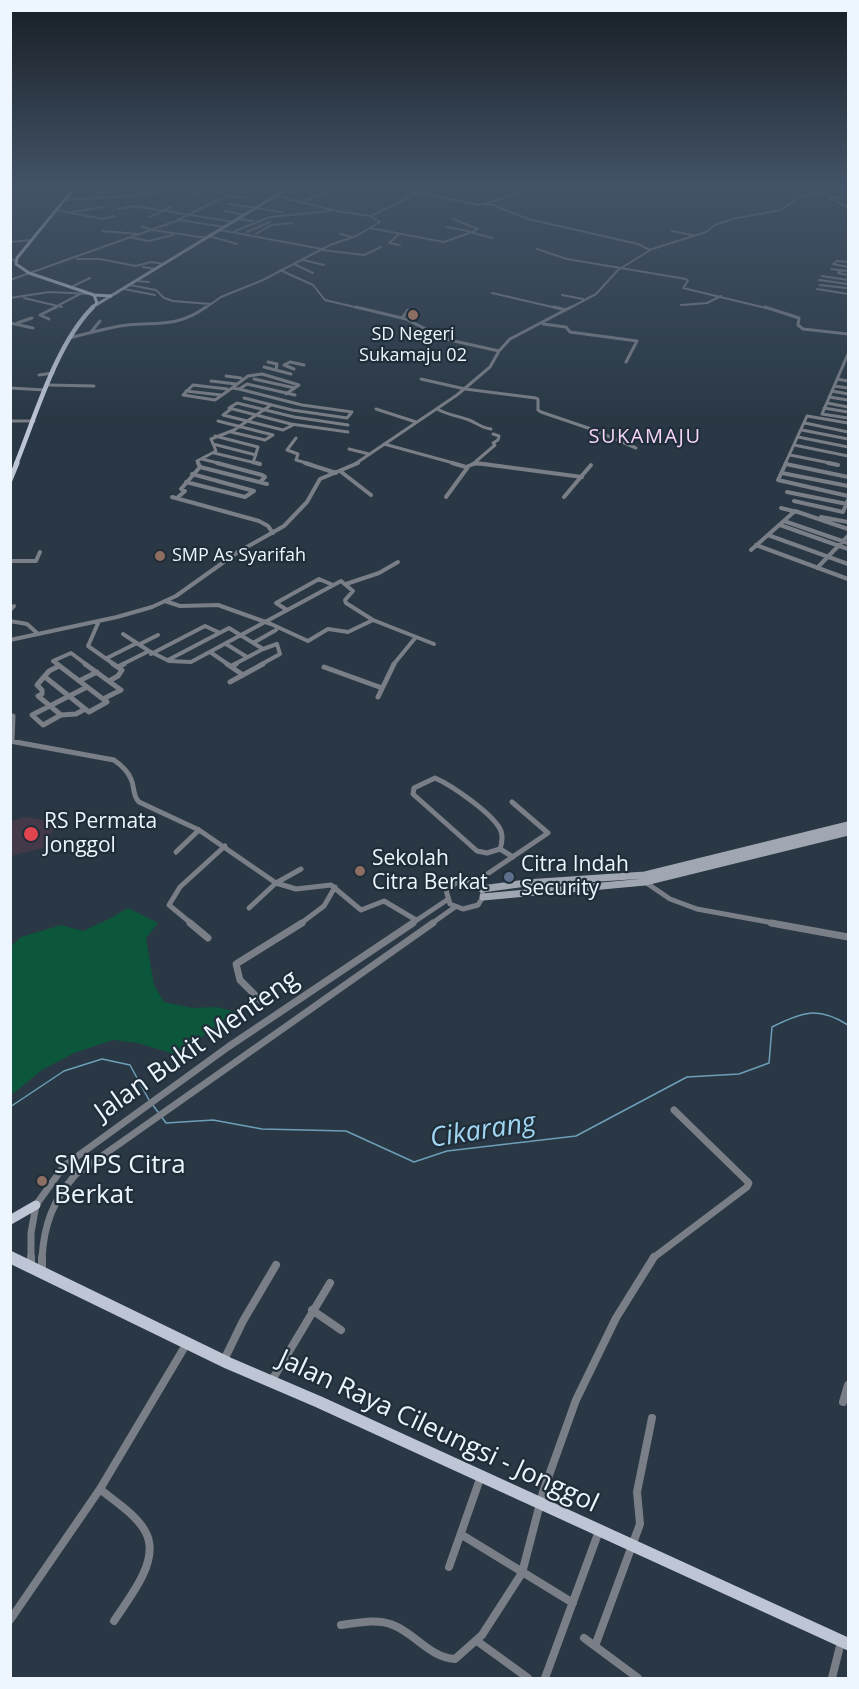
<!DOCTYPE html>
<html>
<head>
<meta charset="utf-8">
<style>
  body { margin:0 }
  #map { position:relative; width:859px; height:1689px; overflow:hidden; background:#293844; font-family:"Open Sans",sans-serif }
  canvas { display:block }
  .frame { position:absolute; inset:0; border:12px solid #edf6fe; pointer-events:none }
</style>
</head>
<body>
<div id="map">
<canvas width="859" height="1689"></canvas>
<div class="frame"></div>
</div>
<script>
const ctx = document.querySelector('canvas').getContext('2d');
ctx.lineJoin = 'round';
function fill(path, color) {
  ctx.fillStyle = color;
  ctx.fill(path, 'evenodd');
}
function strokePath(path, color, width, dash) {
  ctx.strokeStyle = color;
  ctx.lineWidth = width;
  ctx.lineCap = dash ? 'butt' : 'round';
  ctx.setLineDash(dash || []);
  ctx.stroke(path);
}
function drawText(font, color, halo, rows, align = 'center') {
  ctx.font = font + ' "Open Sans",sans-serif';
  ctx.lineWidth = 4.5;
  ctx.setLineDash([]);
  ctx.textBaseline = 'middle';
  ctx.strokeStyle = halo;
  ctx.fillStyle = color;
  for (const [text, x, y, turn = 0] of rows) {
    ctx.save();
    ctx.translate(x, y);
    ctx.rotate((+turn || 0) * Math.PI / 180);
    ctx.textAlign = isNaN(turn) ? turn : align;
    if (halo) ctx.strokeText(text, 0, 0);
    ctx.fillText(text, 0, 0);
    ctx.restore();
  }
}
const medical = new Path2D(`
  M25 817 54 822 48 847 14 855 11 858V821Z`);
const green = new Path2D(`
  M128 908 158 923 146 938 154 985 164 1002 192 1008 217 1007 236 1012 177 1055 138 1043 113 1040 74 1053 42 1070 14 1093H11V946L21 937 61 925 83 931 111 918Z`);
const stream = new Path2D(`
  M152 1104 158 1112
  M10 1107 64 1071 102 1059 130 1065 149 1100
  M161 1116 166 1123 213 1120 262 1129 346 1131 414 1162 447 1151 576 1136 687 1077 739 1074 769 1063 772 1027C802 1012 818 1006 848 1025`);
const streetFar5 = new Path2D(`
  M146 187 155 192 153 193
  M197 187 227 195
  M389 187 479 205 508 197 526 187
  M821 187 832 199 848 207
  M290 188H301
  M824 190H844L841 193
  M194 193 205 191
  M832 197 848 199
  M94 198 100 195 99 191 105 187
  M65 200 133 196 178 187
  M305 201 325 193
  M228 204 282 212
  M483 204 493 205 528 219 638 244 650 250
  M118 209 134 206 234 222
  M56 210 103 219 114 216
  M225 211 245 215
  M72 212 103 207
  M371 216 415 194
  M150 217 171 207
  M238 219 253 221
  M453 219 478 229 472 232
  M179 220 225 227
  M144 226 142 227 150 229
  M370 228 444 242 472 232 447 227
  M152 230 207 238
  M220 230 322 249
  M102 231 139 234
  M235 231 270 217 330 211
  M672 231 692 235
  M247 232 270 222
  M473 233 493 238
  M256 234 271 225 292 223
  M340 234 352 237
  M399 234 389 243 400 245
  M209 236 237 244
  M133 238 149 241 173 235
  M10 242 32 240
  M537 249 567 259 686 279 688 281 683 288 770 309
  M322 250 364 255 381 247
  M10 259 16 261
  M77 259H100L136 266 151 262 164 264
  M303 260 324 265
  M294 264 313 273
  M833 264 837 261 848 262
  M833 264 848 267
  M143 267 155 269
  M831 269 848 271
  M280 270 313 285 325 300 363 309
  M842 270 838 273 848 275
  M822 276 848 280
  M10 280 176 221 226 196 246 198
  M819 280 848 284
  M137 281 149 282
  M130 285 156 290 164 298 173 301 210 304
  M820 285 846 288
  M73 286 90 278
  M124 289 155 295
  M817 289 848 294
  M492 293 561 309
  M562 295 583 299
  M10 298 49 292 91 294
  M24 298 62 307
  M59 305 80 294
  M681 305 707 303 721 296
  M53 309 57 307
  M204 309 221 297 263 280 330 245 356 236 380 222 370 216 337 211 276 196
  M568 309 596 294 618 270 652 249 706 232 715 225 732 219 780 210 802 196 825 191`);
const streetFar4 = new Path2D(`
  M356 307 406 319 445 339 499 351
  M554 307 566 310
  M765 307 799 318 798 325 803 329 848 334
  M402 318 408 310
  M49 319 40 315 56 307
  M10 323 33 328
  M17 323 32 318
  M543 324 566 327 570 332 637 341 626 362
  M91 332 100 321
  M69 338C86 334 103 329 120 326 154 321 176 329 206 307
  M848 354 822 414 848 418
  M268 362 277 364 276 370
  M264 367 291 374
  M294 369 284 365 290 362 304 365
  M39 375 53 373
  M226 376 241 378
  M254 379 295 388
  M421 379 465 389 536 398 538 399V410L541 412 594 430 636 448
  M837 379 848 381
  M211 381 236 384
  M48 385 94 386
  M834 386 848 388
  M10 388 45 390
  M227 389 193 385 183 395 215 400 232 388
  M239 389 232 388 248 376 262 374 299 385 286 394
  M186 391 221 395
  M832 391 848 394
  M829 397 848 400
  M244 398 292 410 347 418 352 412 302 405 239 389 247 384 295 395
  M827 403 848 407
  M824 408 848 412
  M231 409 223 415 283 430 293 425
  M376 409 416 422
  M437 409C448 415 458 416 469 420 477 423 481 428 491 429
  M10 421H34
  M218 421 273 435 265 440 231 432
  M805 423 848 432
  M348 425 294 417 237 403 229 408 291 424 348 432
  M802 430 848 439
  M215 436 258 447 253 463
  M798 437 848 447
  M296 438 287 450 298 454 296 460 310 464
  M213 444 256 455
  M384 444 457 464
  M794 445 848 456
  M349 449 369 454
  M214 453 260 464
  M790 455 835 464
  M202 459 222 464
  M474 463 495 445 493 443 498 440 499 436 493 434
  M199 464 197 461 216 451 211 439 234 430 271 405
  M355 464 457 395 490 367 499 351 510 339 571 307
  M472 464H487
  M785 464 807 416 848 423`);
const streetFar3 = new Path2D(`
  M217 463 262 475 265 477 260 482
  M256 463 260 464
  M305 463 336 473
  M452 463 466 467 476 463 582 477
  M786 463 778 480 848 496
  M828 463 838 465
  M786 464 848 477
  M200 467 267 484
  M340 471 371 495
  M782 473 848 486
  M186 482 245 497 254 491 192 474
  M787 492 847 504
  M172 497 259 521 268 526 273 533
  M446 497 468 467
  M564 497 591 465
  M177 498 185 491 181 489 200 467 198 463
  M794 501 843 512 848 500
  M781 508 797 512
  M821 517 848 522
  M784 521 848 543
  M780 525 848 549
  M768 535 848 564
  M756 545 848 579
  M751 550 795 511 848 529
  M10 561H36L40 552
  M817 568 848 536
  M346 584 379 573 398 562
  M165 601 180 606 218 605 271 624 308 641 328 629 348 632 373 620
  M10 610 14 606
  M287 610 276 603 319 579 333 585
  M10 621 27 624 37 633
  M99 621 88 646 115 665
  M123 634 149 651
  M10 640 117 617 152 607 176 596 238 552 284 526 307 502 320 479 358 463
  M253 643 276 630
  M140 644 158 635
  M226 644 247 657
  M210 652 229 665
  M151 654 205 626 218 632
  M107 658 137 643
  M168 660 229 628 263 649 233 665
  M59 665 53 661 71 653 87 665
  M121 665 149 651 169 661 191 662 341 581 353 591 345 600 346 603 373 620 434 644
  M260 665 280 654 277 644 263 649
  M393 665 416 637`);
const streetFar2 = new Path2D(`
  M57 664 103 699
  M85 664 121 690 103 699
  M227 664 243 675
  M59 666 49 671 37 685 42 690V694L38 696 61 715
  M232 666 236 664
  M118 667 124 664
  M324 667 382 688
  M45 677 89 712 107 702 103 699
  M79 681 97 672
  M109 681 118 676 122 670 113 664
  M230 682 263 664
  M378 697 394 664
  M85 709 76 714 61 715 43 725 32 715 87 687
  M10 741 114 760C121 765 128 771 131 779 135 787 132 795 139 802L199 830 276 883 296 889 331 885 361 910 384 901 416 920
  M12 741 13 716
  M435 778C451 785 494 814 501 831 503 837 502 843 500 849L487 853 477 851 413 794 414 788Z
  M500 849 513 857
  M176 852 199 830
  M458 882H470L482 889 483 897 478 905 463 909 450 904 446 890Z
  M645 882 670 899 697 909 779 924
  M474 883 548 833 512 802
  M249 908 276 883 301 869
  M192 924 169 905 180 887 225 846
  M300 924 324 906 335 887
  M411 924 447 900
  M431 924 455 907`);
const streetFar1 = new Path2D(`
  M190 923 208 938
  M771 923 848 937
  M260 1000 240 980 236 964 302 923
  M31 1258V1233L36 1205 64 1166 228 1047 413 923
  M42 1258C44 1224 53 1201 75 1175L433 923
  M653 1258 747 1187 749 1183 674 1110`);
const street = new Path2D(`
  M31 1257V1266
  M42 1272V1257
  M312 1310 341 1330
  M224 1360 243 1321 276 1265
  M272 1380 330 1283
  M843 1402 848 1385
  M100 1489C115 1502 139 1516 147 1535 159 1563 128 1599 114 1621
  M462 1535 573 1603
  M449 1567 481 1476
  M10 1620 100 1489 187 1343
  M341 1625C357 1623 377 1618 393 1625 416 1634 429 1657 455 1659L482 1635 522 1573 543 1492 576 1400 616 1318 654 1257
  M584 1638 638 1678
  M477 1641 528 1678
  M595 1646 640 1524 637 1492 652 1418
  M545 1678 599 1531
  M832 1678 841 1642`);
const secondaryFar1 = new Path2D(`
  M96 305 290 187`);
const secondary = new Path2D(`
  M482 889 526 883 645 875 848 825
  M483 897 645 882 848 832`);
const primaryFar4 = new Path2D(`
  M75 187 17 258 16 264 29 273 94 295 97 303 91 309
  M94 295 111 296`);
const primaryFar3 = new Path2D(`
  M16 464C36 415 56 344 93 307`);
const primaryFar2 = new Path2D(`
  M10 480 17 463`);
const primaryFar1 = new Path2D(`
  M10 1220 36 1205
  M10 1257 13 1258`);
const primary = new Path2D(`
  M10 1257 228 1363 319 1402 848 1644`);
const markers = [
  [413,315,6,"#8d6e63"],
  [160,556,6,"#8d6e63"],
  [31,834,8,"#e0444e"],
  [360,871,6,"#8d6e63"],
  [509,877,6,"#5c6f8a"],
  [42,1181,6,"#8d6e63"]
];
const farPoinames = [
  ["SD Negeri",413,335],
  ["Sukamaju 02",413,356],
  ["SMP As Syarifah",172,556,"left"]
];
const farQuarternames = [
  ["SUKAMAJU",645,437]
];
const poiNames = [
  ["RS Permata",44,822],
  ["Jonggol",44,846],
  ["Sekolah",372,859],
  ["Citra Berkat",372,883],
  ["Citra Indah",521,865],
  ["Security",521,889]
];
const nearStreetnames = [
  ["Jalan Bukit Menteng",197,1046,-35],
  ["Jalan Raya Cileungsi - Jonggol",438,1432,25]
];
const nearPoinames = [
  ["SMPS Citra",54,1166],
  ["Berkat",54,1196]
];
const nearWaternames = [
  ["Cikarang",483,1131,-9]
];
fill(medical, '#443949');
fill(green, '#0c563b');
strokePath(stream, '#6e9fb9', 1.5);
strokePath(streetFar5, '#7a7e86', 2);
strokePath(streetFar4, '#7a7e86', 3);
strokePath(streetFar3, '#7a7e86', 4);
strokePath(streetFar2, '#7a7e86', 5);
strokePath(streetFar1, '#7a7e86', 7);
strokePath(street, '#7a7e86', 8);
strokePath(secondaryFar1, '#a0a7b3', 3);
strokePath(secondary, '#a0a7b3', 7);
strokePath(primaryFar4, '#bec6d6', 3);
strokePath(primaryFar3, '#bec6d6', 4.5);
strokePath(primaryFar2, '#bec6d6', 5);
strokePath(primaryFar1, '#bec6d6', 9);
strokePath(primary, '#bec6d6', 12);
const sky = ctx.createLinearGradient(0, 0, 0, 424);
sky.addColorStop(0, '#171f25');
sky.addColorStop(0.44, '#435367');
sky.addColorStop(1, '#43536700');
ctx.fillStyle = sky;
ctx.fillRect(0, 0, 859, 424);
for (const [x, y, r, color] of markers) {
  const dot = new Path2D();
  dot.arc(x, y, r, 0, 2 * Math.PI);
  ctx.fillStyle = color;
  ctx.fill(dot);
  strokePath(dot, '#202e3a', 2);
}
drawText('18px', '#edf6fe', '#202e3a', farPoinames);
ctx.letterSpacing = '1.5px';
drawText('20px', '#f6d4f8', '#202e3a', farQuarternames);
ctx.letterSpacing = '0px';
drawText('21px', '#edf6fe', '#202e3a', poiNames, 'left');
drawText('26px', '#edf6fe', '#202e3a', nearStreetnames);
drawText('26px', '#edf6fe', '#202e3a', nearPoinames, 'left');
drawText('italic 27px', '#a1d6f3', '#202e3a', nearWaternames);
</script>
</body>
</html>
